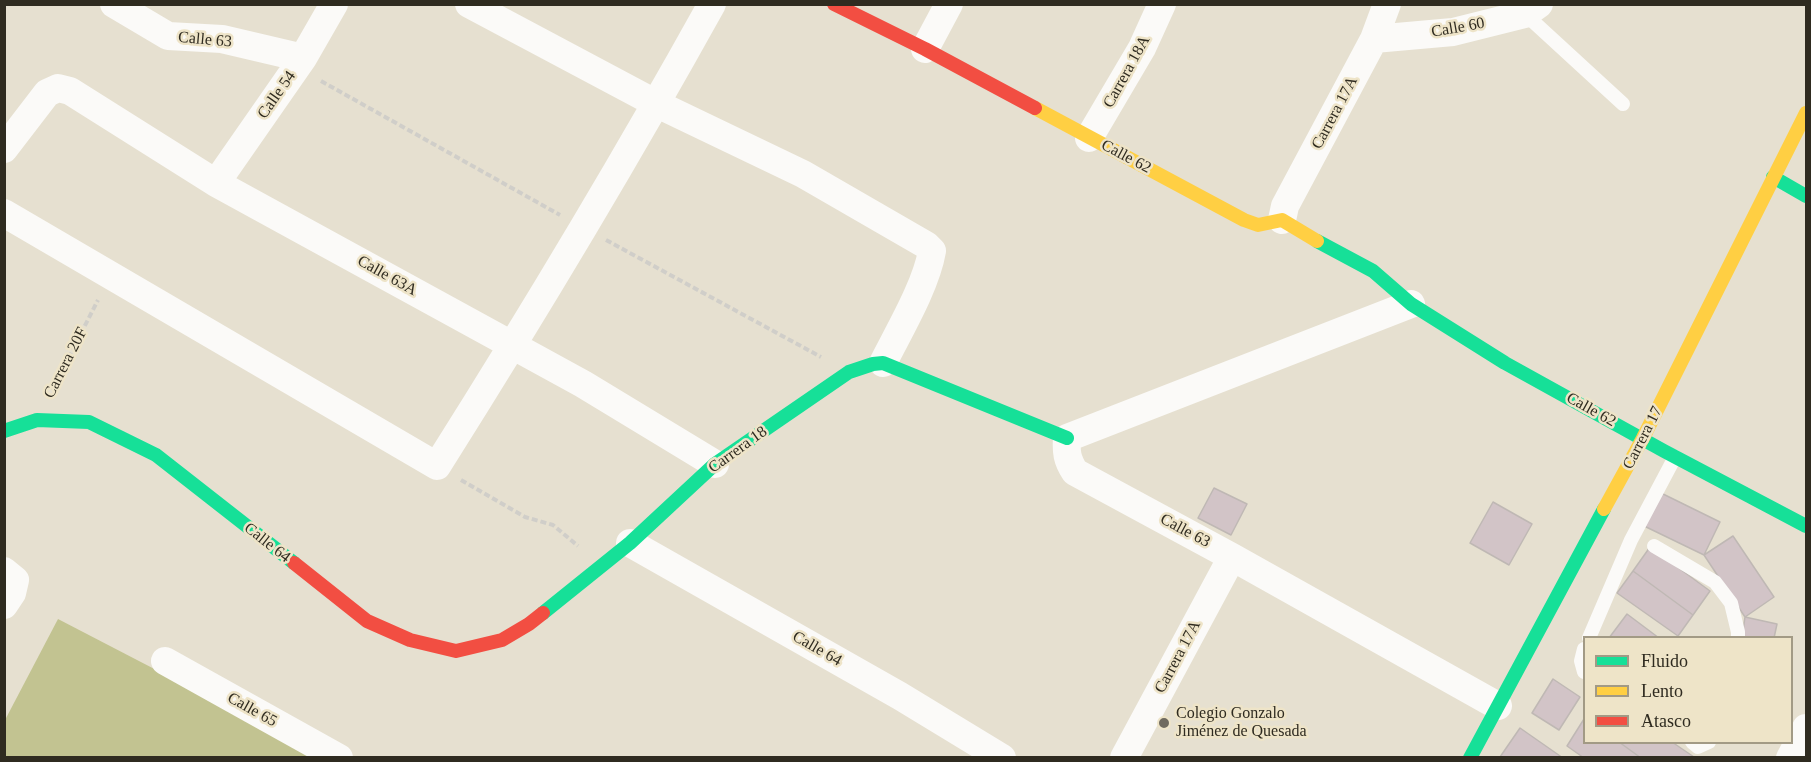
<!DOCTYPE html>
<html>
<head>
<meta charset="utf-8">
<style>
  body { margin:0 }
  #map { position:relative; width:1811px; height:762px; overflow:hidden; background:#e6e0d0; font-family:"Times New Roman",serif }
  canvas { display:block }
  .frame { position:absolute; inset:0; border:6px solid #2f2b20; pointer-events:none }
  .legend { position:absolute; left:1583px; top:636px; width:210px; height:108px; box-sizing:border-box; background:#eee4c8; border:2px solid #a29a85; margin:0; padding:8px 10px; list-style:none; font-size:18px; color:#2f2b20 }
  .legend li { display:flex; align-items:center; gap:12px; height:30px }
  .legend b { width:30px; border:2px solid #a29a85 }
</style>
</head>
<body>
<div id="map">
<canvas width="1811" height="762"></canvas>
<div class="frame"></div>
<ul class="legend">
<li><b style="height:8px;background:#16e098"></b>Fluido</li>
<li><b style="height:8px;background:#ffcf43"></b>Lento</li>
<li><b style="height:8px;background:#f24e42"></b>Atasco</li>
</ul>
</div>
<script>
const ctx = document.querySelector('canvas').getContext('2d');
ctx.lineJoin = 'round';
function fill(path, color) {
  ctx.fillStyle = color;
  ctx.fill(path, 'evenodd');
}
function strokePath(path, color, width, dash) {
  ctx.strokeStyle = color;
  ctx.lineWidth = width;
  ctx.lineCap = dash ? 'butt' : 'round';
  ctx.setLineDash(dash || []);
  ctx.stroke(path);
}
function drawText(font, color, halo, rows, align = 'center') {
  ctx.font = font + ' "Times New Roman",serif';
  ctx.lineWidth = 5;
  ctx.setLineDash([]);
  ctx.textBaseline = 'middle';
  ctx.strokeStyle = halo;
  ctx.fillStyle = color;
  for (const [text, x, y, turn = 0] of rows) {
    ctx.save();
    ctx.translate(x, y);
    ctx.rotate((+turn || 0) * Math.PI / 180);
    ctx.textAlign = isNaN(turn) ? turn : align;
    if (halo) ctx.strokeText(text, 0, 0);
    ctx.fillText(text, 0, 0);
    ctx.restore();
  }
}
const forest = new Path2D(`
  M58 619 324 757 5 758V720Z`);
const building = new Path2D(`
  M1214 488 1247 504 1231 535 1198 518Z
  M1659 492 1720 522 1704 555 1642 525Z
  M1493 502 1532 524 1509 565 1470 543Z
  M1733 536 1774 597 1745 617 1704 555Z
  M1650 547 1710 591 1693 615 1633 571Z
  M1633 571 1693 615 1678 636 1617 593Z
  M1627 614 1659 638H1609Z
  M1745 617 1777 624 1774 638H1742Z
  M1553 679 1580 697 1559 730 1532 713Z
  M1584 719V742H1619L1641 758H1584L1567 746Z
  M1520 728 1563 758 1500 757Z
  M1619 742H1672L1694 757 1641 758Z`);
const path = new Path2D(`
  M321 81 560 215
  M606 240 821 357
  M52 390 98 300
  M461 480 525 517 553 525 578 546`);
const lane = new Path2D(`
  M1525 14 1623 104
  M1654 546 1715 582 1731 603 1738 632V638
  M1589 638 1631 540 1675 457
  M1584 649 1581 661 1584 672
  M1692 742 1698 747 1709 742`);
const street = new Path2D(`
  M114 4 168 36 222 39 303 58
  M469 4 657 104 803 174 926 245 932 251C926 286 899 331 883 363
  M1374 39 1453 32 1525 14 1539 4
  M925 49 949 4
  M1089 138 1142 48 1162 4
  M4 149 47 93 58 88 70 91 216 183 583 384 715 464
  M216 183 303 58 334 4
  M4 213 437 466C533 314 625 161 712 4
  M1282 220 1285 206 1374 39 1387 4
  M1411 304 1067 438C1066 452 1067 460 1075 472L1232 557 1498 706
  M630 543 900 696 1002 758
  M4 571 15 580 12 593 4 605
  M165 661 339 758
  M1124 758 1232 557
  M1790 758 1806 728`);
const fast = new Path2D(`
  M1773 177 1806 196
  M1317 241 1373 271 1411 304 1505 363 1664 451 1806 526
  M4 431 37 420 89 422 156 455 294 563
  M543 613 630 543 715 464 849 372 873 364 883 363 1067 438
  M1470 758 1604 509`);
const slow = new Path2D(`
  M1035 108 1244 220 1258 225 1282 220 1317 241
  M1604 509 1643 438 1806 113`);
const jam = new Path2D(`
  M834 4 925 49 1035 108
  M294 563 367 621 410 640 456 651 502 640 529 624 543 613`);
const markers = [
  [1164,723,6,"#6f6a5e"]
];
const streetNames = [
  ["Calle 60",1458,28,-10],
  ["Calle 63",205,40,5],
  ["Carrera 18A",1127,72,-61],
  ["Calle 54",277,95,-55],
  ["Carrera 17A",1335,113,-62],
  ["Calle 62",1126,157,28],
  ["Calle 63A",387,276,29],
  ["Carrera 20F",66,363,-63],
  ["Calle 62",1591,410,29],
  ["Carrera 17",1643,438,-63],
  ["Carrera 18",738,450,-36],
  ["Calle 63",1185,531,28],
  ["Calle 64",267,543,38],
  ["Calle 64",817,649,30],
  ["Carrera 17A",1178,657,-62],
  ["Calle 65",252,710,29]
];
const poiNames = [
  ["Colegio Gonzalo",1176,714],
  ["Jiménez de Quesada",1176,732]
];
fill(forest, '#c2c391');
fill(building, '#d2c4c7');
strokePath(building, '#bfb8b4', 1.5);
strokePath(path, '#d0cec9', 4, [6, 3]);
strokePath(lane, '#fbfaf8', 14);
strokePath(street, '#fbfaf8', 28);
strokePath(fast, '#16e098', 14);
strokePath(slow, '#ffcf43', 14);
strokePath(jam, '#f24e42', 14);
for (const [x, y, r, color] of markers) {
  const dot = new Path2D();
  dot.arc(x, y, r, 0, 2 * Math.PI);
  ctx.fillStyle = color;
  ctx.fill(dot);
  strokePath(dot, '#eee4c8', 2);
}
drawText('16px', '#2f2b20', '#eee4c8', streetNames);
drawText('16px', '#2f2b20', '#eee4c8', poiNames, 'left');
</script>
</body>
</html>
